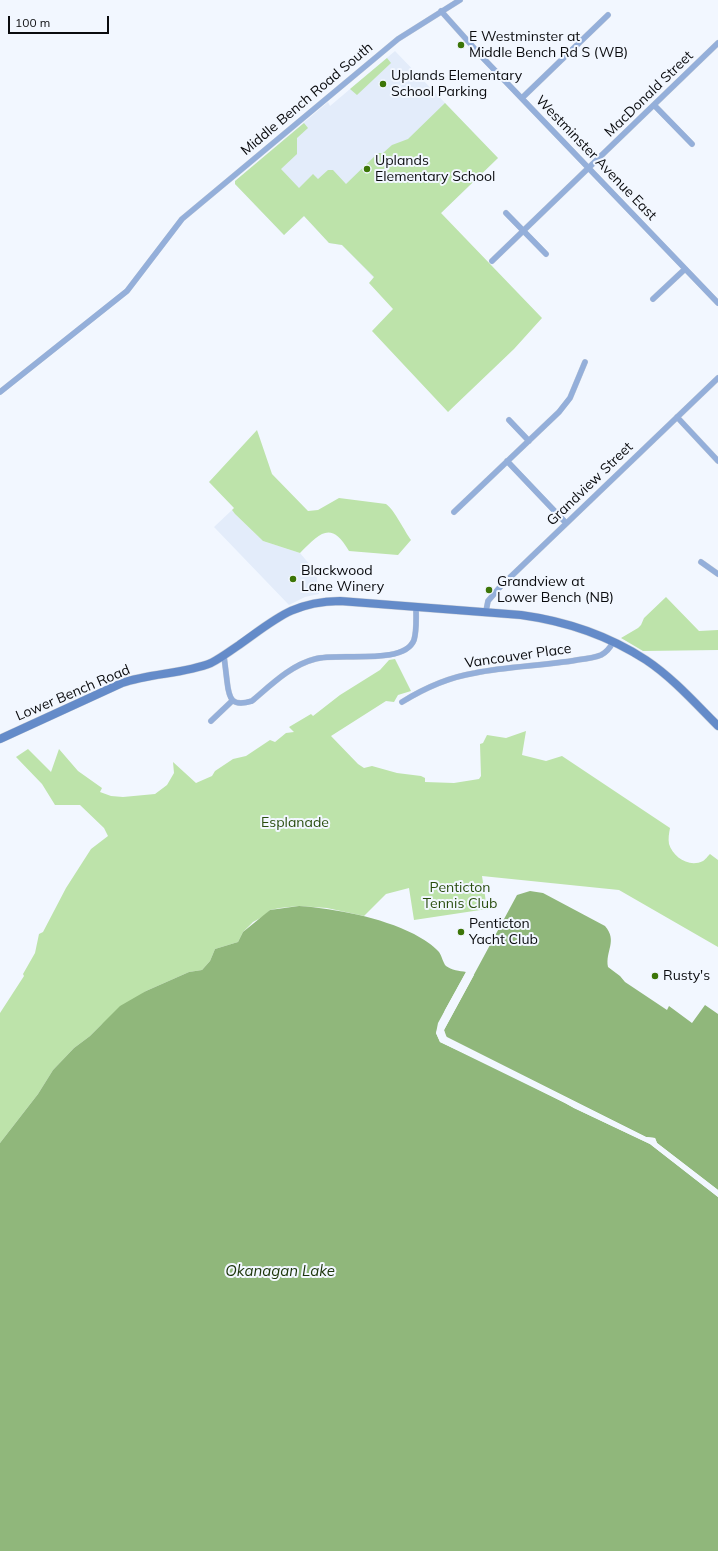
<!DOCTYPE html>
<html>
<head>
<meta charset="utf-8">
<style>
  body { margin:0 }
  #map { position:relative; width:718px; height:1551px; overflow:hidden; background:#f2f7ff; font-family:Mulish,sans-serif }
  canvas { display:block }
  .scale { position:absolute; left:8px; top:16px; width:101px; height:18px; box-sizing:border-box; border:2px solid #0a0b0e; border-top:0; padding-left:5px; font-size:12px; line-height:14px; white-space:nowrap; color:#0a0b0e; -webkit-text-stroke:3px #f2f7ff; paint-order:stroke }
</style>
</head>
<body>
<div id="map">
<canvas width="718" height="1551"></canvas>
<div class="scale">100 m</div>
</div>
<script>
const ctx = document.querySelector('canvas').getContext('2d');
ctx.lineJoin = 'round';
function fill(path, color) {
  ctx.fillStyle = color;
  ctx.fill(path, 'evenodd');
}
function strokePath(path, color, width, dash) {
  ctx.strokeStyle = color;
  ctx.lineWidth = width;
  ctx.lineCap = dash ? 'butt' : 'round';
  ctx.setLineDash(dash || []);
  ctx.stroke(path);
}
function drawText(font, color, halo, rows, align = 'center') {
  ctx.font = font + ' Mulish,sans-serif';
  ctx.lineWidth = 4;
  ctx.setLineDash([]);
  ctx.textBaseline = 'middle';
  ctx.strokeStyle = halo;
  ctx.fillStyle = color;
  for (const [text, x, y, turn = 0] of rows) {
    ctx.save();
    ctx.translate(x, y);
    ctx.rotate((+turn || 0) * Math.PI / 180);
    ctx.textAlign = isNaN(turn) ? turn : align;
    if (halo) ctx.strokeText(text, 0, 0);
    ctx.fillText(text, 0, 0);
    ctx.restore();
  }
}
const built = new Path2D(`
  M395 51 498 158 374 278 342 245 329 243 304 216 284 235 235 184V181L328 102 330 106Z
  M232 510 235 514 263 541 300 553 316 572 319 594 305 597 289 605 214 527Z`);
const green = new Path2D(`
  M387 58 391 63 357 95 350 89Z
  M445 103 498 158 441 213 542 318 514 349 448 412 372 331 393 309 369 283 374 277 342 245 329 243 304 216 284 235 235 184V181L304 123 308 128 297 138V154L281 169 299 188 313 174 318 179 328 170H333L346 184 378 153H383L392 145 408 139Z
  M257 430 272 474 308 511 318 510 339 498 386 504C394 509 405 532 411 540L398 555 349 551C331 520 320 533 300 553L263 541 235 514 232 510 234 508 209 482Z
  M666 597 699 631 718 630V650L643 651 621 638 638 628 641 625 644 618Z
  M395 659 411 691 398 695 394 702 386 701 331 736 358 764 364 768 372 766 397 773 421 776 425 778V782L454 783 479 779 481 776 480 744 483 743 487 735 506 738 526 731 522 755 546 761 562 756 670 828C669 833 668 839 669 844 673 857 689 868 703 861 705 860 708 856 710 854L718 860V947L619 890 482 876 487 909 414 920 409 888 386 894 364 916 327 908 299 906 280 908 270 910 264 916 253 922 243 932 238 942 215 949 210 961 202 970 189 972 146 991 101 1025 90 1036 74 1048 53 1070 38 1094 0 1143V1013L24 976 23 974 35 953 39 934 43 932 66 888 91 849 108 836 104 828 80 805H55L42 784 16 757 28 749 51 772 59 749 78 771 102 788 100 792 111 796 123 797 155 794 167 785 174 773 173 762 196 783 212 776 215 771 233 759 246 756 270 740 275 742 286 733 294 732 289 727 311 714 313 716 340 695 380 670 389 660Z`);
const water = new Path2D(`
  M530 891 543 893 605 926C618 941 605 951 608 967L620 976 625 982 667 1010 669 1006 692 1023 705 1005 718 1014V1190L657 1143 655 1138 646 1137 445 1036 444 1030 517 895Z
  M299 906C337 909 380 917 414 934 423 939 433 945 439 952 442 956 443 963 446 966 451 970 460 971 466 972L445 1010 436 1033 440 1042 565 1103 574 1108 650 1144 718 1197V1551H0V1143L38 1094 53 1070 74 1048 90 1036 120 1006 146 991 189 972 202 970 210 961 215 949 238 942 243 932 270 910Z`);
const pier = new Path2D(`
  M466 972 468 973 440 1024 439 1033 442 1040 495 1065 575 1106 651 1142 718 1195V1197L650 1144 574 1108 565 1103 494 1067 440 1042 436 1033 438 1023Z
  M472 975H474L444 1030 447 1038 646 1137 655 1138 657 1143 718 1190V1192L656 1145 654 1140 645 1139 446 1040 443 1037 442 1029Z`);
const street = new Path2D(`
  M441 11 483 58 718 303
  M522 98 608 15
  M654 105 692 144
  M506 213 546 254
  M492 261 718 43
  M653 299 685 269
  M0 392 127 291 182 219 398 39 460 0
  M677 417 718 461
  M509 420 529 441
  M507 461 566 523
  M454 512 559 412 570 398 585 362
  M701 562 718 574
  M486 611 488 601 500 587 718 378
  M224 656C225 664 226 673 227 681 229 700 232 707 252 701 271 685 291 665 315 659 338 652 404 666 414 640 417 630 416 617 416 607
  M402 702C423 689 450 677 475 673 509 666 543 666 577 660 585 659 594 658 601 655 607 652 610 648 613 642
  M211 721 232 701`);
const secondary = new Path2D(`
  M0 739 122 683C150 673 184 674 211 663 221 658 230 651 239 645 276 619 292 602 340 601L521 615C565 621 609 636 646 660 673 678 695 703 718 726`);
const markers = [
  [461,45,4,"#3c7507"],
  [383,84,4,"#3c7507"],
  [367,169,4,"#3c7507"],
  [293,579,4,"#3c7507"],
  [489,590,4,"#3c7507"],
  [461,932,4,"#3c7507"],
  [655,976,4,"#3c7507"]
];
const poiNames = [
  ["E Westminster at",469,37],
  ["Middle Bench Rd S (WB)",469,53],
  ["Uplands Elementary",391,76],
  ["School Parking",391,92],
  ["Uplands",375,161],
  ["Elementary School",375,177],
  ["Blackwood",301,571],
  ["Lane Winery",301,587],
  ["Grandview at",497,582],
  ["Lower Bench (NB)",497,598],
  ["Penticton",469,924],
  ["Yacht Club",469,940],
  ["Rusty's",663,976]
];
const streetNames = [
  ["MacDonald Street",649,94,-44],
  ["Middle Bench Road South",307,99,-40],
  ["Westminster Avenue East",596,158,46],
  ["Grandview Street",590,484,-44],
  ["Vancouver Place",518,656,-8],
  ["Lower Bench Road",73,693,-23]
];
const parkNames = [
  ["Esplanade",295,823],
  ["Penticton",460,888],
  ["Tennis Club",460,904]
];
const waterNames = [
  ["Okanagan Lake",280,1271]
];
fill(built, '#e3ecfa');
fill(green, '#bde3aa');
fill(water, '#90b77b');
fill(pier, '#f2f7ff');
strokePath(street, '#cdd1d8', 6);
strokePath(secondary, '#cdd1d8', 9);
strokePath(street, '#94afda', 5.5);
strokePath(secondary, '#648bc9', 8);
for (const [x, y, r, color] of markers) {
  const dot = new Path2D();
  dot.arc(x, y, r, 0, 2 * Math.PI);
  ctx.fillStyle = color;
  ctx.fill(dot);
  strokePath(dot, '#f2f7ff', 1.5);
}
drawText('14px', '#0a0b0e', '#f2f7ff', poiNames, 'left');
drawText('14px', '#0a0b0e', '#f2f7ff', streetNames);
drawText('14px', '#294d0e', '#f2f7ff', parkNames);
drawText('italic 15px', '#1b3409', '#f2f7ff', waterNames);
</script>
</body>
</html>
